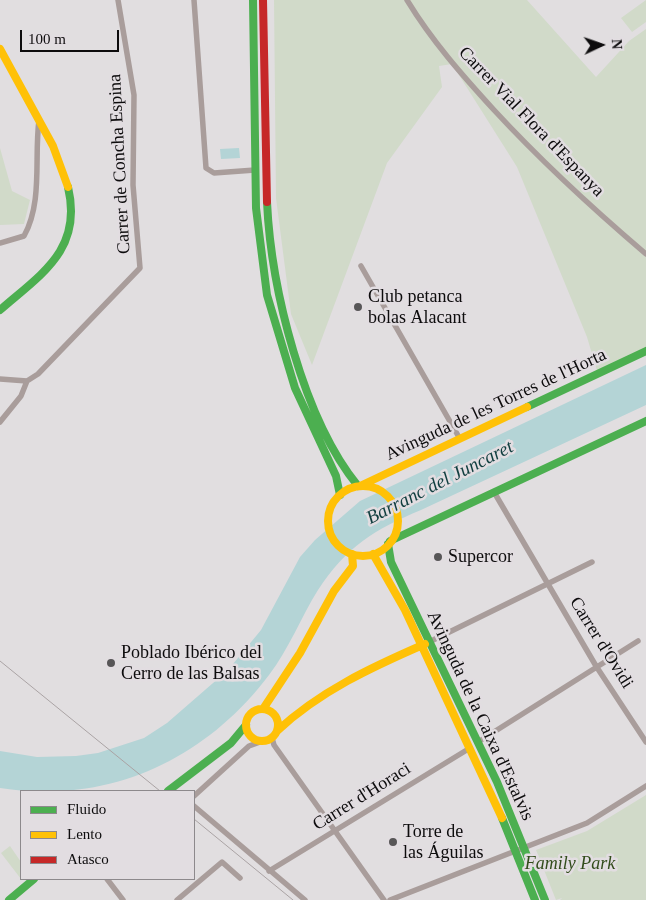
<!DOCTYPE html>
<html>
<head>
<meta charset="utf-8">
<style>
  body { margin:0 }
  #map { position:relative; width:646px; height:900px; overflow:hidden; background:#e1dee0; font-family:"Times New Roman",serif }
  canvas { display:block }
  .legend { position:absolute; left:20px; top:790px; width:175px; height:90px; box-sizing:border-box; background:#e2dde1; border:1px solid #8d898c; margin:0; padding:6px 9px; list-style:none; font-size:15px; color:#0d0c0d }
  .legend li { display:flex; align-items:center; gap:10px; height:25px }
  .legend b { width:25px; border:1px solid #8d898c }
  .north { position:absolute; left:576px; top:20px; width:50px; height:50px; -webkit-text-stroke:4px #e2dde1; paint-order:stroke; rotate:87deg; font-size:14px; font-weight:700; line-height:20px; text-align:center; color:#0d0c0d }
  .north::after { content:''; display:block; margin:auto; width:18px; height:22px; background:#0d0c0d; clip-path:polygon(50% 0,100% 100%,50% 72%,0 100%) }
  .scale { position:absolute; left:20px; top:30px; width:99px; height:22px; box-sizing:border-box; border:2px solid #0d0c0d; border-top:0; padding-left:6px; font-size:15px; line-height:18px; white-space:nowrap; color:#0d0c0d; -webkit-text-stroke:4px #e2dde1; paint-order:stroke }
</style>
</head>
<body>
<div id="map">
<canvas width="646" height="900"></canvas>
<ul class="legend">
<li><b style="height:6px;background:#4caf50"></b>Fluido</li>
<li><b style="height:6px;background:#ffc107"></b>Lento</li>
<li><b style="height:6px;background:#c62828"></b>Atasco</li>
</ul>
<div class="north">N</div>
<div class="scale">100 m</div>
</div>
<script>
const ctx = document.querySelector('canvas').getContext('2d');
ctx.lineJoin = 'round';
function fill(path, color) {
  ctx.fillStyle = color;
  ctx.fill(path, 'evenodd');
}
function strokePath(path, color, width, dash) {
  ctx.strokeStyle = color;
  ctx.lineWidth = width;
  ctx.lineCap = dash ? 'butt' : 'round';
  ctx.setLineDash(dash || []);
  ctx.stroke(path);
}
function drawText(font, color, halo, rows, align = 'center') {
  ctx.font = font + ' "Times New Roman",serif';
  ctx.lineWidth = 5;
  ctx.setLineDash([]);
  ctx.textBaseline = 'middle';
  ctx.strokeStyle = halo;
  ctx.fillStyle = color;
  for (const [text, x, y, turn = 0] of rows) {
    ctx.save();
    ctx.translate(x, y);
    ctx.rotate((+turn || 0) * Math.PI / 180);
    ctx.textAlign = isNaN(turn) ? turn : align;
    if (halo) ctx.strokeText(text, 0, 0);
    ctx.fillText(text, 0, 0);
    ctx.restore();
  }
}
const green = new Path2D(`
  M274 0H527L596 77 629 41 646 29V351L598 374 587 337 517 167 452 64 439 66 442 87 387 163 312 365 291 314 276 198Z
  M646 0V22L632 32 621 18Z
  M0 148 12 191 30 200 24 224 0 225Z
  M646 795V900H560L562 898 556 900 536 850 587 831Z
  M10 846 21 862V879L1 853Z`);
const water = new Path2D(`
  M239 148 240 158 221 159 220 149Z
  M646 365V405L421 510C375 529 346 547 318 590 301 617 289 649 269 675 204 761 107 805 0 788V751L37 757 76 756 98 753 144 738 167 723 228 670 261 630 300 557 315 540 360 501Z`);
const street = new Path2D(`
  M194 0 206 168 214 173 255 170
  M407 0C432 41 462 75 494 110 542 162 592 208 646 254
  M0 243 24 236C43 202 34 157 39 120
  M361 266 460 439
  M0 379 27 381
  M0 422 21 396 27 381 38 374 140 268 133 185 134 95 118 0
  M494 492 596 666 646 742
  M429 642 592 562
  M272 738 274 745 384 900
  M478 742 638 641
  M194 796 249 746 260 742
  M194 806 305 900
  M269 871 470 748
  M107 879 123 900
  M177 900 222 862 240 878
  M390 900 587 823 646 786`);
const fast = new Path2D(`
  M253 0 256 208 267 295 295 388 336 476 340 495
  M267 202C271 288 303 419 358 486
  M0 310C41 274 83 250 68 187
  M527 407 646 351
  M390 541 646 421
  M388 544 391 562 497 782 545 900
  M168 791 231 743 246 725
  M502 818 535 900
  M9 900 34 879`);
const slow = new Path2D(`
  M0 49 53 146 68 187
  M360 486 527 407
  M328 521a35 35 0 1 1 70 0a35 35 0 1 1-70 0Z
  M373 554 405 610 502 818
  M246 725a16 16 0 1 1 32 0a16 16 0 1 1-32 0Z
  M263 709 300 653 334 591 353 566 352 554
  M277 731C320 691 372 667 425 644`);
const jam = new Path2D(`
  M263 0 267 202`);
const tram = new Path2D(`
  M0 661 160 791
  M194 819 293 900`);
const markers = [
  [358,307,5,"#575657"],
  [438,557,5,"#575657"],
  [111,663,5,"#575657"],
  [393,842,5,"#575657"]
];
const streetNames = [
  ["Carrer Vial Flora d'Espanya",531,122,46],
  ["Carrer de Concha Espina",120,164,-93],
  ["Avinguda de les Torres de l'Horta",496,405,-25],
  ["Carrer d'Ovidi",601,643,58],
  ["Avinguda de la Caixa d'Estalvis",480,716,65],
  ["Carrer d'Horaci",362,797,-32]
];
const poiNames = [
  ["Club petanca",368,297],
  ["bolas Alacant",368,318],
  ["Supercor",448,557],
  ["Poblado Ibérico del",121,653],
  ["Cerro de las Balsas",121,674],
  ["Torre de",403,832],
  ["las Águilas",403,853]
];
const parkNames = [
  ["Family Park",570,864]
];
const waterNames = [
  ["Barranc del Juncaret",440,483,-27]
];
fill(green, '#d1dac9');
fill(water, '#b4d4d6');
strokePath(street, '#a99d9b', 5.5);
strokePath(fast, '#4caf50', 8);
strokePath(slow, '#ffc107', 8);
strokePath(jam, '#c62828', 8);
strokePath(tram, '#aaa3a4', 1);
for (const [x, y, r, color] of markers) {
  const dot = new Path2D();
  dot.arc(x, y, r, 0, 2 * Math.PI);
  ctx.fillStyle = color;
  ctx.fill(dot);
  strokePath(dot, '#e2dde1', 2);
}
drawText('18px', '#0d0c0d', '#e2dde1', streetNames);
drawText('18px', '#0d0c0d', '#e2dde1', poiNames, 'left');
drawText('italic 18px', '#324c1b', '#e2dde1', parkNames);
drawText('italic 19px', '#103e3f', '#e2dde1', waterNames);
</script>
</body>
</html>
